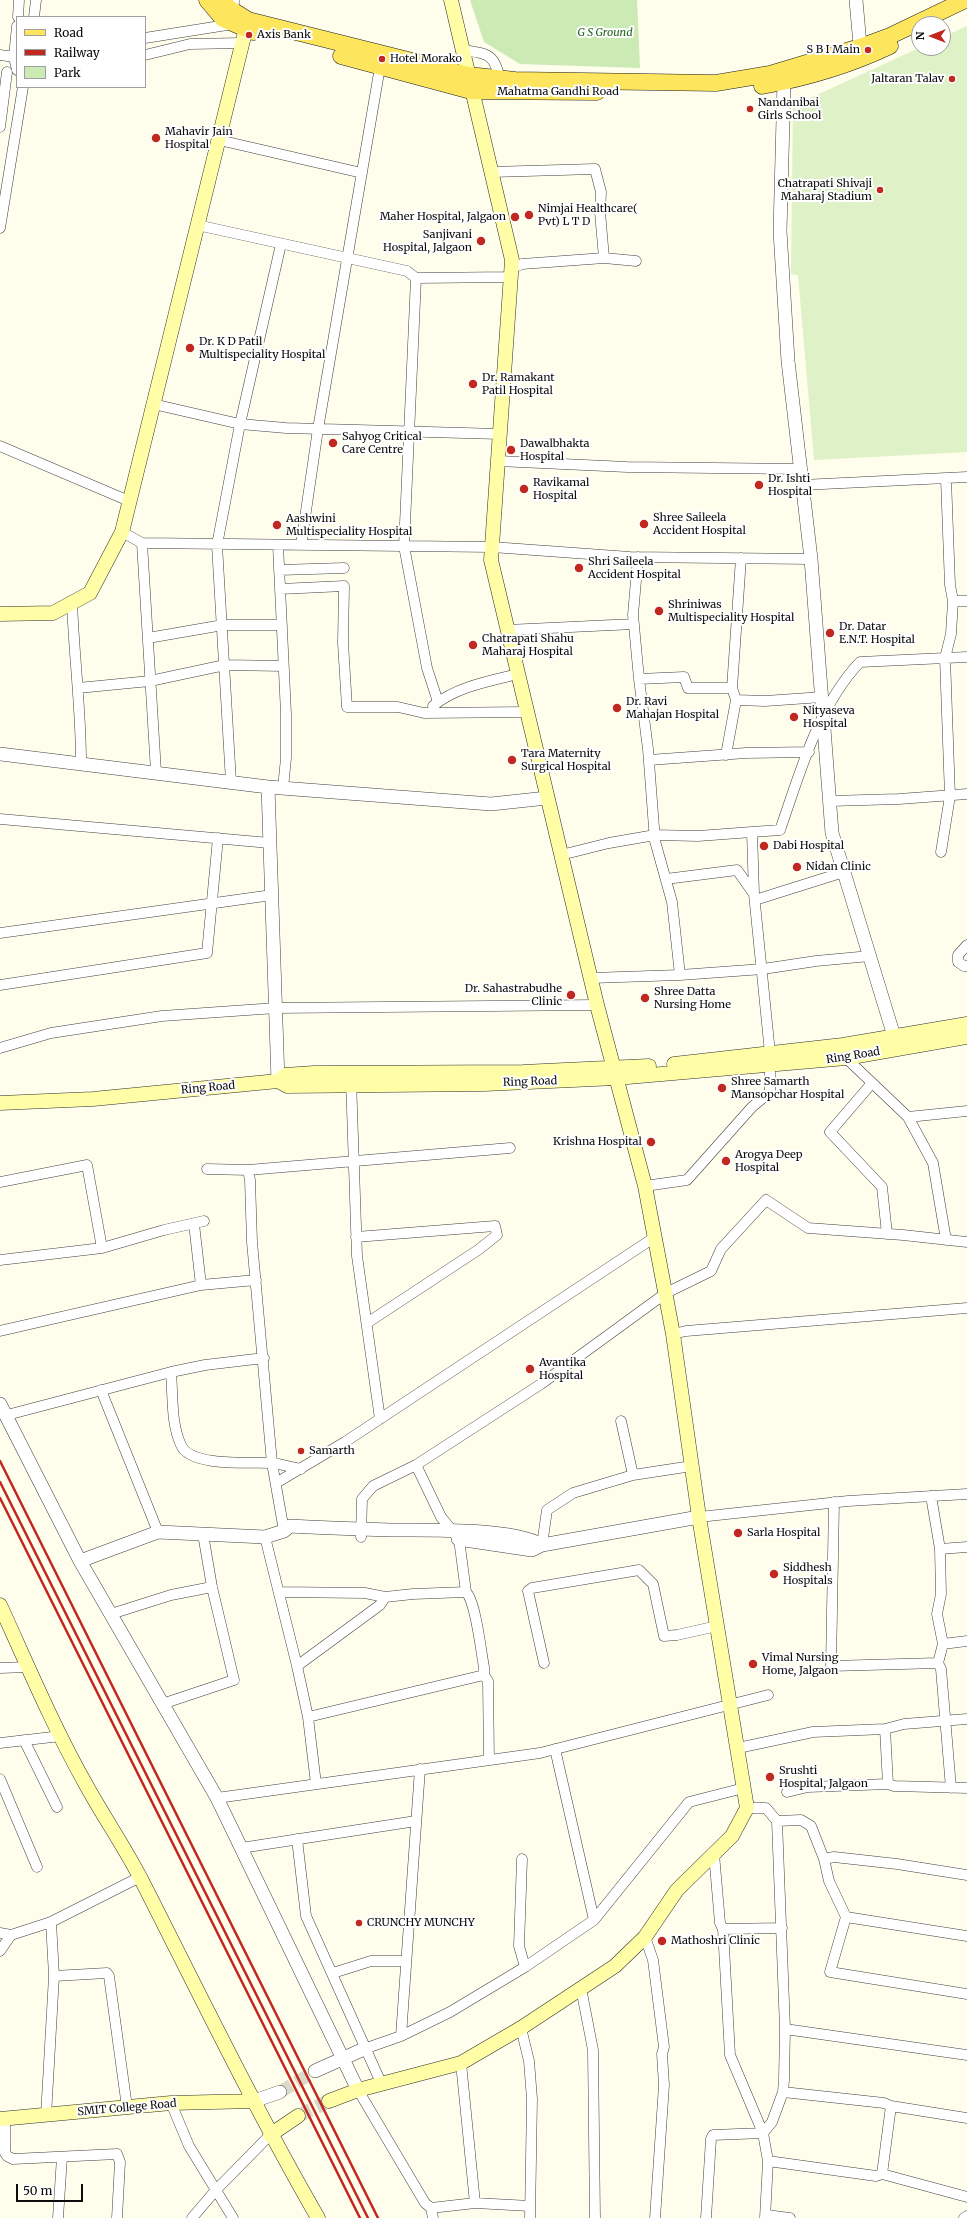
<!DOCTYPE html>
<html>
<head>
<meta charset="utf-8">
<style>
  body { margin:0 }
  #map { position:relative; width:967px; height:2218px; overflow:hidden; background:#fffdec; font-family:Merriweather,serif }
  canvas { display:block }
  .legend { position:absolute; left:16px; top:16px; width:130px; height:72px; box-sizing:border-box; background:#fff; border:1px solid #9e9e9e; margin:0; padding:5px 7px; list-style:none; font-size:12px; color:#0c0c0c }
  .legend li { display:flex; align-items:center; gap:8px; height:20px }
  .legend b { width:20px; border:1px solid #9e9e9e }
  .north { position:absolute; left:911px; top:16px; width:40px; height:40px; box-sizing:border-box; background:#fff; border:1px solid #9e9e9e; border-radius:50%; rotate:270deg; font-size:11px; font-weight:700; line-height:16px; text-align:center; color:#0c0c0c }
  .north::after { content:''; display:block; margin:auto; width:14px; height:18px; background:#c12820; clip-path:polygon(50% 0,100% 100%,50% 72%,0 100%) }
  .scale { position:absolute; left:16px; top:2184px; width:67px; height:18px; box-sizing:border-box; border:2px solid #0c0c0c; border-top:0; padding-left:5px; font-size:12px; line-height:14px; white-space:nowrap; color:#0c0c0c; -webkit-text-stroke:3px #fff; paint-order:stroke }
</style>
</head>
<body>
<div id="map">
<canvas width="967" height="2218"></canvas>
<ul class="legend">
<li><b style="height:5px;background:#fde65e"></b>Road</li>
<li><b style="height:5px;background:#c12820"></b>Railway</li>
<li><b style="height:11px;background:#cbeab4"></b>Park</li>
</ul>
<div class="north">N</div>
<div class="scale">50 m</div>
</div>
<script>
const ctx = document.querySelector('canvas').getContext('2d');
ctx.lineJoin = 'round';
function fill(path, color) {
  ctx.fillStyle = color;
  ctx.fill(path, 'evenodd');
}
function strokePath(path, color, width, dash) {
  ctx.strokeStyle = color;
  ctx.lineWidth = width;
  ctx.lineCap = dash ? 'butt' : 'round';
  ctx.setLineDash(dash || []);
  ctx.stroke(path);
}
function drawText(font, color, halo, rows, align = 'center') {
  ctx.font = font + ' Merriweather,serif';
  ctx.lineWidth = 4;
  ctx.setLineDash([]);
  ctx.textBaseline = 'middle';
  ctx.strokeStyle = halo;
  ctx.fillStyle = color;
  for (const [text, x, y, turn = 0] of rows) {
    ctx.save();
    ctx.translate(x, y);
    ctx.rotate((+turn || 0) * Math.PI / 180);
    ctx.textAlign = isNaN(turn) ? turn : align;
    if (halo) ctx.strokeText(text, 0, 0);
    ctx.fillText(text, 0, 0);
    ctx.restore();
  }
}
const green = new Path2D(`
  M470 0H637L640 68 520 64 484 42Z`);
const pitch = new Path2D(`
  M967 26V452L814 460 798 275 791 274 793 106 919 48H943V37Z`);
const tertiaryTunnel = new Path2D(`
  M280 2092 315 2071`);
const secondaryTunnel = new Path2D(`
  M298 2116 329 2101`);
const minor = new Path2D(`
  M18 17 19 0
  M34 17 36 0
  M17 26 14 57 17 70
  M145 38 233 24 234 0
  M462 50C491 54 494 54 501 83
  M0 55 14 57
  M145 55 190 44 242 43
  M0 127 7 72
  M219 140 362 173
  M491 172 595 169 601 192 600 212 604 258
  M197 225 407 271 416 278 404 546 427 668 438 702
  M0 228 23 87
  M512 268 522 264 604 258 636 261
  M416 278 511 277
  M153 404 240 424 286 428 500 434
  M0 446 129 501
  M498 461 627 467 800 469
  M802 485 967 477
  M122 532 142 543 492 547 630 557 811 559
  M142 543 156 772
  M278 545 286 714V758L283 788
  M301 545 318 429 381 61
  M279 570 344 568
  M280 589 344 586 343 643 347 707H398L424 713 527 712
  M953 601H967
  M72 602C74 656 81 709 81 762
  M507 630 634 624
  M148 638 223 625H282
  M639 679 684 677 688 688H732L736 700 765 701 823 697
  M78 688 150 681 225 665 283 666
  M732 688 741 558
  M433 706C456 687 489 681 518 674
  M726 755 736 700
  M649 760 746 753 809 752
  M231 782 217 545 240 424 281 244
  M830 801 899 799 967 794
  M0 819 270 843
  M752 832 780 830C800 773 818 706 860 662L967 657
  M941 852 950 796 945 658 951 634 953 601 950 585 946 479
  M561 855 609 843 655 835 698 836 752 832 754 894 770 1053V1092L752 1107 687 1180 645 1186
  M666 879 737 870 754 894
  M755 900 844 872
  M0 933 272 895
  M967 945 958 955V962L964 966H967
  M680 975 763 969 816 961 870 956
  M591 978 680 975 672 902 655 841 648 749 639 679 633 615 638 557
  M0 985 207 953 218 838
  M0 1048 51 1033 162 1016 276 1008 597 1005
  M845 1053 846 1058 908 1117 967 1111
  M351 1079 357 1256 380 1419
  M872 1083 830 1132 882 1187 887 1234
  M908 1117 933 1163 946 1240
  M207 1169 248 1170 510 1148
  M248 1170 250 1180 252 1242 272 1463 284 1531
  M0 1182 87 1165 102 1248
  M194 1224 201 1285
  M356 1237 495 1226 497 1235 478 1250 367 1323
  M0 1260 102 1248 164 1230 204 1221
  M0 1331 201 1285 256 1280
  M673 1334 686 1331 967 1308
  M171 1372C173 1396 171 1424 181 1445 190 1467 249 1462 271 1463 281 1464 291 1467 301 1469
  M101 1390 158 1532
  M7 1415 171 1372 205 1365 264 1358
  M621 1421 633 1475
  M416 1465 441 1517 459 1539 466 1592C476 1602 481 1652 484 1667V1675L488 1681 489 1760
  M276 1483 345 1442 655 1237
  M931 1496 940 1549 941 1594 937 1614 943 1644 938 1663 941 1669 951 1788
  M834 1502 831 1666 938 1663
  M699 1517 848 1501 967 1494
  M265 1537 297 1666 308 1717 316 1784
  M361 1537 362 1499 373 1486 416 1465 541 1384 666 1293 711 1271 721 1249 766 1200 808 1228 903 1235 967 1242
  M542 1545 547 1510 573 1493 633 1475 692 1466
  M940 1549 967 1547
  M279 1592 365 1593 385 1597 413 1594 466 1592
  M111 1614 171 1595 212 1587
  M943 1644 967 1641
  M544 1663 528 1591 532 1588 639 1570 653 1584 664 1636 677 1635 717 1626
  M297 1666 380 1605 385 1597
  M0 1668 28 1667
  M162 1704 234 1680 212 1587 203 1534
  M308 1717 484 1675
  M885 1729 888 1784
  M24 1740 57 1807
  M0 1743 61 1736
  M738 1748 813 1732 885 1729 904 1724 967 1719
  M555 1749 594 1920
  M0 1779 37 1867
  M787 1792 808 1787 888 1784 894 1786 967 1788
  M217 1798 540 1753 768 1695
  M747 1808H766L777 1821 801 1820 811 1826 824 1859 829 1881 846 1917 830 1972 967 1994
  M297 1839 306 1916 382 2085
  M241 1848 416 1821
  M714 1854 720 1923 723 1929 730 2055 763 2133 768 2161 765 2218
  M522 1859 519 1946 525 1967
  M824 1859 834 1857 897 1864 967 1875
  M846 1917 967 1936
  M723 1929 782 1928
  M0 1933 11 1935
  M645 1937 653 1960 664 2047 662 2054 664 2085 655 2218
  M0 1951 11 1935 51 1922 140 1877
  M333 1973 371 1961H406
  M54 1976 107 1973 109 1976 127 2107
  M581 1988 593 2050 595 2218
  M521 2028 529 2061 532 2099 530 2218
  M785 2029 967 2055
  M401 2036 420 1769
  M364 2049 401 2036 450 2012 525 1967 594 1920 689 1802 744 1788
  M461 2063 475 2203
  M358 2090 425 2203 431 2208 433 2218
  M783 2092 884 2103 891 2106 967 2118
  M171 2103 189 2146 233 2218
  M46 2116 54 1976 51 1922
  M5 2119V2153L7 2156 13 2159 117 2154 120 2162 117 2218
  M768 2161 876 2176 882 2174 967 2197
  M882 2174 891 2106
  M431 2208 475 2203 530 2206
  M766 2215 790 2218
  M58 2218 62 2157
  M192 2218 215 2191 270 2135
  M706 2218 711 2139 713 2135 763 2133 772 2122 783 2092 784 2080 785 2029 777 1821
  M964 2218 967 2216`);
const tertiary = new Path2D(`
  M856 0 861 56
  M782 72 784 82 780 231 788 361 811 559 832 833 897 1046
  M0 754 268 787 491 804 547 798
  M268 787 278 1081
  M0 1404 80 1561 217 1798 358 2090
  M458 1539 532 1550 542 1545 699 1517
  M80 1561 158 1532 265 1537 284 1531 290 1526C324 1528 357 1529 391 1530 427 1530 512 1528 542 1545
  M315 2071 364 2049
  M254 2101 280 2092`);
const secondary = new Path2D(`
  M0 614 53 613 90 593 122 532 248 20
  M674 1064 843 1045 967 1024
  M278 1081 285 1075 314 1073 523 1072 649 1066
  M0 1103 93 1099 278 1081 287 1086 484 1084 616 1078 846 1058 967 1037
  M0 1605C27 1664 53 1726 85 1783 103 1816 124 1846 141 1879 199 1993 254 2107 318 2218
  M329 2101 358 2090 461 2063 521 2028 615 1966 645 1937 677 1890 732 1836 747 1808 699 1517 673 1334 645 1186 597 1005 491 560 512 260 451 0
  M0 2119 171 2103 254 2101
  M270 2135 298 2116`);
const primary = new Path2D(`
  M207 0 223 19 253 32
  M222 0 229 8 248 20 468 75 515 80 716 83 770 74 860 47 890 36 965 0
  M341 56 471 91 597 92
  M762 86C806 78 850 65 890 46`);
const rail = new Path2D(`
  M0 1461 378 2218
  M0 1482 368 2218
  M0 1498 360 2218`);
const markers = [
  [249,35,4,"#c12820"],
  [868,50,4,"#c12820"],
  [382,59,4,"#c12820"],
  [952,79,4,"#c12820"],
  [750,109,4,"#c12820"],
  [156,138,5,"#c12820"],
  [880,190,4,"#c12820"],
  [529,215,5,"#c12820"],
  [515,217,5,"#c12820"],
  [481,241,5,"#c12820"],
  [190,348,5,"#c12820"],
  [473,384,5,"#c12820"],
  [333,443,5,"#c12820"],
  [511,450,5,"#c12820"],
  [759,485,5,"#c12820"],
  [524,489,5,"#c12820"],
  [644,524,5,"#c12820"],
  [277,525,5,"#c12820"],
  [579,568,5,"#c12820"],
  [659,611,5,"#c12820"],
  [830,633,5,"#c12820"],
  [473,645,5,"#c12820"],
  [617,708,5,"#c12820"],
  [794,717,5,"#c12820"],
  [512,760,5,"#c12820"],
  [764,846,5,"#c12820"],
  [797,867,5,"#c12820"],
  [571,995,5,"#c12820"],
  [645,998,5,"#c12820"],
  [722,1088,5,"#c12820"],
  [651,1142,5,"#c12820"],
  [726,1161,5,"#c12820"],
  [530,1369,5,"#c12820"],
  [301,1451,4,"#c12820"],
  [738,1533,5,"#c12820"],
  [774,1574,5,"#c12820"],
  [753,1664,5,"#c12820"],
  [770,1777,5,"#c12820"],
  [359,1923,4,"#c12820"],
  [662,1941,5,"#c12820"]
];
const parkNames = [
  ["G S Ground",605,33]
];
const poiNames = [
  ["Axis Bank",257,35],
  ["S B I Main",860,50,"right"],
  ["Hotel Morako",390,59],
  ["Jaltaran Talav",944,79,"right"],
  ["Nandanibai",758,103],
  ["Girls School",758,116],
  ["Mahavir Jain",165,132],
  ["Hospital",165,145],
  ["Chatrapati Shivaji",872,184,"right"],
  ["Maharaj Stadium",872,197,"right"],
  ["Nimjai Healthcare(",538,209],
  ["Pvt) L T D",538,222],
  ["Maher Hospital, Jalgaon",506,217,"right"],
  ["Sanjivani",472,235,"right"],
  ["Hospital, Jalgaon",472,248,"right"],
  ["Dr. K D Patil",199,342],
  ["Multispeciality Hospital",199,355],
  ["Dr. Ramakant",482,378],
  ["Patil Hospital",482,391],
  ["Sahyog Critical",342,437],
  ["Care Centre",342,450],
  ["Dawalbhakta",520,444],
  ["Hospital",520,457],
  ["Dr. Ishti",768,479],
  ["Hospital",768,492],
  ["Ravikamal",533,483],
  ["Hospital",533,496],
  ["Shree Saileela",653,518],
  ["Accident Hospital",653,531],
  ["Aashwini",286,519],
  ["Multispeciality Hospital",286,532],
  ["Shri Saileela",588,562],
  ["Accident Hospital",588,575],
  ["Shriniwas",668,605],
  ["Multispeciality Hospital",668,618],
  ["Dr. Datar",839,627],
  ["E.N.T. Hospital",839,640],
  ["Chatrapati Shahu",482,639],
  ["Maharaj Hospital",482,652],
  ["Dr. Ravi",626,702],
  ["Mahajan Hospital",626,715],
  ["Nityaseva",803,711],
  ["Hospital",803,724],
  ["Tara Maternity",521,754],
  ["Surgical Hospital",521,767],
  ["Dabi Hospital",773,846],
  ["Nidan Clinic",806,867],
  ["Dr. Sahastrabudhe",562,989,"right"],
  ["Clinic",562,1002,"right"],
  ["Shree Datta",654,992],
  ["Nursing Home",654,1005],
  ["Shree Samarth",731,1082],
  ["Mansopchar Hospital",731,1095],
  ["Krishna Hospital",642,1142,"right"],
  ["Arogya Deep",735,1155],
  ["Hospital",735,1168],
  ["Avantika",539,1363],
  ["Hospital",539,1376],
  ["Samarth",309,1451],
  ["Sarla Hospital",747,1533],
  ["Siddhesh",783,1568],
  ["Hospitals",783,1581],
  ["Vimal Nursing",762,1658],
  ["Home, Jalgaon",762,1671],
  ["Srushti",779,1771],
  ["Hospital, Jalgaon",779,1784],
  ["CRUNCHY MUNCHY",367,1923],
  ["Mathoshri Clinic",671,1941]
];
const streetNames = [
  ["Mahatma Gandhi Road",558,92],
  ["Ring Road",853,1056,-9],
  ["Ring Road",530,1082,-2],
  ["Ring Road",208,1088,-5],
  ["SMIT College Road",127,2108,-5]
];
fill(green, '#cbeab4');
fill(pitch, '#def1c7');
strokePath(tertiaryTunnel, '#dbd9ca', 13, [13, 6]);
strokePath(secondaryTunnel, '#dbd9ca', 14, [14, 7]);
strokePath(minor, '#3f3f3f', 11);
strokePath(tertiary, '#3f3f3f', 14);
strokePath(secondary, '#2e2e2e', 15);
strokePath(primary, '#1d1d1d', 17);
strokePath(minor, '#fff', 10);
strokePath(tertiary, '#fff', 13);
strokePath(secondary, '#fffea7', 14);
strokePath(primary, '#fde65e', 16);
strokePath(rail, '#c12820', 2.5);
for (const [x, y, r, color] of markers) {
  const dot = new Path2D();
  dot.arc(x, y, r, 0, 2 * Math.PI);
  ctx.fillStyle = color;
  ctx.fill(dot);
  strokePath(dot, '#fff', 1.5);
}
drawText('italic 11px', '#23661b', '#fff', parkNames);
drawText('11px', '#0c0c0c', '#fff', poiNames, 'left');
drawText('11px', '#0c0c0c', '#fff', streetNames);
</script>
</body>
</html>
